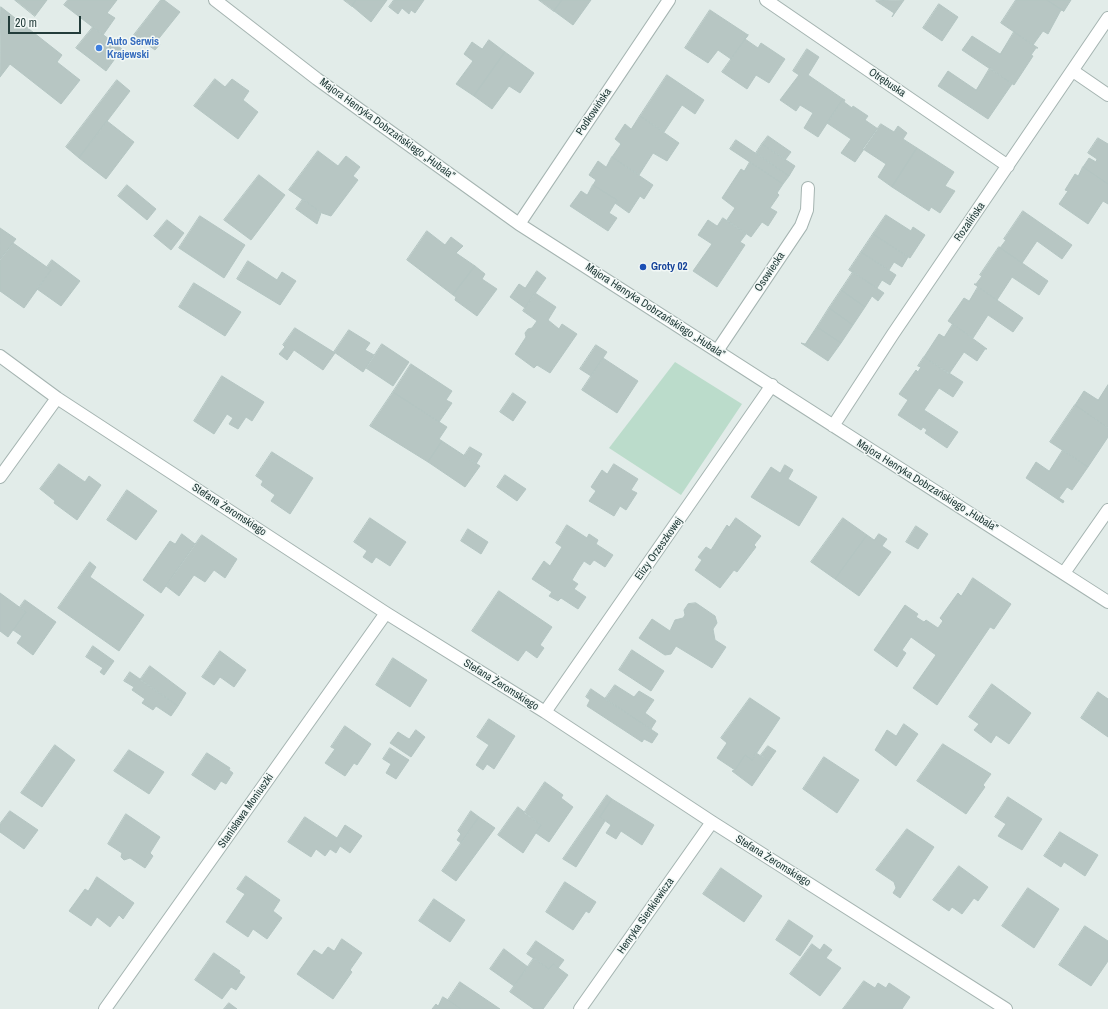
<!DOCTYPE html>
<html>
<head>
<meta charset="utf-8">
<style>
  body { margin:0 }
  #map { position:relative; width:1108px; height:1009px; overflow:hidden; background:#e2ece9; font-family:"Archivo Narrow",sans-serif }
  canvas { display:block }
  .scale { position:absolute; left:8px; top:16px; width:73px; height:18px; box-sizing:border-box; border:2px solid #233c3a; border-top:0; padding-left:5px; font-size:12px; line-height:14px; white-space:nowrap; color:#233c3a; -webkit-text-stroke:3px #f2f8f6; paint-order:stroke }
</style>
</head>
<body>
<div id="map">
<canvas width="1108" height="1009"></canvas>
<div class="scale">20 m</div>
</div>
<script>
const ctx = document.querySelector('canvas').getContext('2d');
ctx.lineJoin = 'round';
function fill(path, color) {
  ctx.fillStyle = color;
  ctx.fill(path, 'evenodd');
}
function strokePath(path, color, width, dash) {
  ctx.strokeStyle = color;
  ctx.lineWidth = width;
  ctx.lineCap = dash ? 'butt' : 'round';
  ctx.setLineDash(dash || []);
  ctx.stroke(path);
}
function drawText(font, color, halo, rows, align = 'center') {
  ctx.font = font + ' "Archivo Narrow",sans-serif';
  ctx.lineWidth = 3;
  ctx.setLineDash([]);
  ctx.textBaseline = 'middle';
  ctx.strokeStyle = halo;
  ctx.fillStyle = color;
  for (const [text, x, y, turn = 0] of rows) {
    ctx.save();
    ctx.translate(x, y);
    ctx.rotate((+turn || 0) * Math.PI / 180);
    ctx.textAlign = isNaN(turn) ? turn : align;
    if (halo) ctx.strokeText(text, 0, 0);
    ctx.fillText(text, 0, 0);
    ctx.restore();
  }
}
const green = new Path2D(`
  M675 362 742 404 681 495 609 448Z`);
const building = new Path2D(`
  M15 0H47L35 16Z
  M68 0H117L107 13 115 18 103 35 64 5Z
  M161 0H164L180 12 156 42 160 44 155 50 134 35Z
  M344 0H356L352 6Z
  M356 0H387L371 22 352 6Z
  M394 0H424L415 13 411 10 409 14 402 8 398 14 389 7Z
  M539 0H562L554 11Z
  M562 0H591L573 25 554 11Z
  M904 0 892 17 894 13 876 1Z
  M1016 0H1047L1064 11 1061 10 1048 34 1043 31 1033 45 1001 23Z
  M1047 0H1071L1064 11Z
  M939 4 958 17 942 41 923 28Z
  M1 7 62 55 57 62 80 80 61 104 10 64 0 77Z
  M710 10 748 35 731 59 718 50 708 63 685 48Z
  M93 27 122 49 106 71 76 48Z
  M1014 32 1038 48H1036L1031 55 1033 56 1014 85 962 50 972 36 1000 54Z
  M748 35 745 39 758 48 761 43 785 59 769 83 756 75 747 89 722 72Z
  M489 40 505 52 474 96 456 84 473 61 464 54 472 42 482 49Z
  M807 49 819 57 808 75 843 99 818 137 804 128 813 113 800 105 796 111 780 100 799 75 793 71Z
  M505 52 534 73 520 93 509 86 492 109 474 96Z
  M990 68 1012 84 988 119 938 86 948 71 976 90Z
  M667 75 704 100 695 114 682 105 664 132 640 116Z
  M215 79 225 87 232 79 246 89 249 91 243 100 258 112 238 139 194 106Z
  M117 80 130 91 79 158 66 147Z
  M843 99 845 100 844 102 852 108 853 106 868 116 865 120 878 129 855 162 841 153 851 139 827 123Z
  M640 116 679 143 667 161 653 153 639 175 612 157 621 144 615 139 625 124 631 129Z
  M107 121 134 142 106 179 79 158Z
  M881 124 894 132 898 126 907 133 903 139 917 148 892 187 878 177 886 164 863 149Z
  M768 136 791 152 785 160 762 144Z
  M1098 138 1108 144V184L1083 167 1089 158 1096 162 1097 159 1088 153Z
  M736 140 789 176 783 184 730 149Z
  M762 144 795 166 789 176 756 153Z
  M917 148 954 172 945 186 955 191 940 213 931 207 929 211 892 187Z
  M318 151 338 166 346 156 360 167 353 176 358 180 331 216 322 213 289 190Z
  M612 157 653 185 644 199 640 196 629 213 615 203 617 200 593 185 596 180 589 175 598 161 606 167Z
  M750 162 783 184 777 193 779 195 770 208 777 212 768 226 762 222 751 237 727 220 735 208 722 198 741 169 744 171Z
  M1083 167 1108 184V204L1103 201 1088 224 1059 204 1068 191 1065 190 1075 174 1078 176Z
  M259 175 285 195 251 240 224 220Z
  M127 185 156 209 147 220 118 196Z
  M593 185 617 200 609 213 617 218 608 231 570 206 581 191 587 195Z
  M303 199 321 213 317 224 296 209Z
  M1023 211 1072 245 1062 259 1037 241 1022 263 999 247 1000 248 1006 240 1004 239Z
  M886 215 911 231 913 227 925 235 910 258 873 234Z
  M200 216 245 245 224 278 179 248Z
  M723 218 746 234 740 242 745 245 717 287 693 271 712 244 698 235 708 220 717 226Z
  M167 220 184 233 171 250 154 236Z
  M0 228 16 239 0 259Z
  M427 231 445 245 451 237 463 246 456 253 475 266 453 295 407 260Z
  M873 234 908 257 902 267 894 262 889 270 861 252Z
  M13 243 51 270 24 308 0 291V260Z
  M999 247 1048 281 1039 295 1012 277 997 300 974 284H976L982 276 980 275Z
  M861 252 896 275 890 285 882 280 877 288 849 270Z
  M52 260 80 281 61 306 37 289 51 270 47 267Z
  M248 261 277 280 282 272 296 281 280 305 237 279Z
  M475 266 485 274 482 279 497 289 477 316 455 300 456 297 453 295Z
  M537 271 546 278 525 308 510 297 519 284 525 288Z
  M853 272 884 293 878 301 872 296 865 307 841 290Z
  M194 283 241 312 225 336 179 307Z
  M978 287 1023 318 1013 332 988 315 973 338 948 321 964 298 969 301Z
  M841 290 865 307 853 325 829 308Z
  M535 293 556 307 548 320 559 329 562 324 577 334 550 373 537 365 534 368 515 354 526 337 525 333 528 329 532 328 537 321 523 311Z
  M829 308 853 325 841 343 817 327Z
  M953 324 987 349H985L977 361 964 352 949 374 924 357 939 334 944 337Z
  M817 327 841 343 828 361 801 343 805 344Z
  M295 328 335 353 323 370 294 350 287 360 279 354 285 347 283 345Z
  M349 330 370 343 365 350 374 355 363 372 334 352Z
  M382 344 409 362 393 386 366 368Z
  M596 345 607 352 591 376 580 369Z
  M924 357 963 382 953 397 939 388 924 410 958 432 947 448 925 433 927 430 923 427 921 430 898 415 908 400 899 394 916 370 918 372 921 367 918 366Z
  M603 358 638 381 617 413 582 390Z
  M411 364 452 391 446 400 452 403 439 422 393 392Z
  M222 376 264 402 252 421 246 417 238 429 229 424 233 418 227 414 214 434 194 421Z
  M1108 385V426L1107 427 1075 405 1084 391 1098 400Z
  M393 392 447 427 439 439 442 441 428 462 370 426Z
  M513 393 526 402 513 421 500 412Z
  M1075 405 1108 428V437L1088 467 1050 442Z
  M442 441 480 466 465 487 428 462Z
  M470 447 482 454 476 464 464 456Z
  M1063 450 1088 467 1072 490 1067 487 1059 498 1064 501 1063 503 1026 478 1036 462 1049 471Z
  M272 452 313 478 290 514 271 501 275 495 261 485 263 481 256 476Z
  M59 464 85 482 89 476 101 485 77 520 54 503 55 501 40 489Z
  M614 464 638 479 631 490 637 493 626 510 620 506 614 516 589 501 596 491 591 487 602 470 607 474Z
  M785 465 793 470 788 479 817 497 799 526 751 497 771 467 780 473Z
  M505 475 526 489 517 501 497 487Z
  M127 490 157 511 136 540 107 520Z
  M370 518 406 542 390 566 376 557 372 563 363 557 367 551 354 542Z
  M736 518 761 536 754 545 756 547 737 572 734 570 720 588 695 570 702 560 698 557 706 547 711 550 727 525 729 527Z
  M843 518 867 535 835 579 811 562Z
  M567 525 587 538 589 534 598 540 596 544 613 555 605 567 594 560 590 565 584 561 578 570 572 580 578 584 574 589 586 597 578 609 561 598 558 601 549 596 552 592 532 579 544 561 550 566 562 547 556 543Z
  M916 526 928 534 918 549 906 542Z
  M468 529 488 542 481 554 461 541Z
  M182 534 195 544 161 593 143 580 170 541 175 544Z
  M879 534 887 539 882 546 891 552 859 596 835 579 867 535 874 540Z
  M202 535 237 559 225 578 214 570 205 582 194 575 179 596 166 586Z
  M90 562 96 567 90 577 144 615 119 651 58 608Z
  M973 578 1011 604 994 629 990 627 988 630 937 705 913 688 936 655 911 637 902 650 906 653 897 667 874 650 905 605 918 614 916 617 924 622 926 620 938 628 943 621 940 618 958 593 961 596Z
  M499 591 552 627 540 645 544 648 537 658 526 650 518 661 472 631Z
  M0 593 26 612 8 637 0 631Z
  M25 600 56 622 33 655 17 643 22 636 13 630 26 612 20 607Z
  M696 603 715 616 717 623 713 629 715 640 726 647 712 668 676 646 671 654 665 655 639 638 652 619 670 631 675 620 683 618 685 615 684 610 688 604Z
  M93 646 114 661 104 675 100 672 103 668 86 657Z
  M632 650 664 671 651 691 619 670Z
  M220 651 246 670 234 687 220 677 214 685 202 677Z
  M393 658 427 680 410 707 376 685Z
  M150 666 186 693 178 706 140 680Z
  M130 672 178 706 171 716 156 706 153 710 142 703 145 699 132 690 134 687 124 681Z
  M992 684 1031 713 1009 744 996 735 991 743 974 730 979 724 969 717Z
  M615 685 634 697 639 691 654 700 645 713 656 721 651 729 605 699Z
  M591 689 658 734 652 743 644 739 642 742 587 706 590 700 586 697Z
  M1098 692 1108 699V737L1081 718Z
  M750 698 780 718 752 760 745 755 735 770 717 758 727 743 721 738Z
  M489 719 515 736 494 769 487 764 483 770 476 765 489 745 477 737Z
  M904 724 918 734 896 766 875 750 887 730 896 736Z
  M345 726 371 744 357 765 354 763 345 776 325 763 335 749 331 747Z
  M416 730 425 737 411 757 390 743 398 732 409 739Z
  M943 744 991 774 983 785 985 787 966 814 917 781Z
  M55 745 75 760 42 807 21 793Z
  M768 746 776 751 769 761 761 755Z
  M390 748 409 760 396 779 386 773 391 764 383 759Z
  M129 750 164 772 149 794 114 771Z
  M207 753 230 768 229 770 233 773 226 784 221 781 215 790 192 775Z
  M756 753 769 761 752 786 732 771 735 770 745 755 752 760Z
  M824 757 859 780 837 813 803 789Z
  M545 782 563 795 561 798 573 807 549 842 536 833 541 825 524 813Z
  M607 795 612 799 600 817 605 821 576 867 563 859Z
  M1008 797 1042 819 1022 850 998 836 1006 824 995 817Z
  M612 799 654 825 642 845 621 831 616 839 606 833 611 825 600 817Z
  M518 807 541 825 523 853 498 835Z
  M10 811 38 830 24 849 0 832V824Z
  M471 811 479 817 461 843 457 840 461 834 458 831Z
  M126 814 160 837 150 853 153 856 145 868 130 858 124 860 121 857 122 853 108 844Z
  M305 817 337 838 345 825 362 836 350 853 340 846 336 853 330 849 325 856 316 849 311 857 288 842Z
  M479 817 495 828 456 881 442 871Z
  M907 829 934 847 900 898 893 893 896 888 894 882 876 870Z
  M1060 832 1098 855 1085 876 1064 862 1061 867 1044 856Z
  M959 866 988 887 978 901 974 898 962 914 952 907 949 911 933 900Z
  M721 868 762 896 744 922 703 894Z
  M246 876 280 900 273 911 282 918 267 939 253 929 248 937 226 922 245 894 237 889Z
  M97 877 134 903 123 919 119 915 110 927 97 917 91 926 69 911 85 889 88 891Z
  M565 882 596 902 589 913 586 911 573 930 546 912Z
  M1028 888 1059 909 1034 948 1002 926Z
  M434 899 465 920 450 942 419 921Z
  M789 920 813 936 800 956 776 940Z
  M1085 926 1108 941V961L1091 986 1059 965Z
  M342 939 362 953 350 970 352 972 333 999 297 974 314 950 322 955 328 947 334 951Z
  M536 941 564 960 558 968 553 964 549 969 527 954Z
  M812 944 820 950 824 944 832 950 826 958 841 968 820 996 790 974Z
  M504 949 528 967 514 986 490 969Z
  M214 953 240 971 239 973 245 977 236 990 231 987 222 999 195 980Z
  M534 958 549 969 553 964 568 975 543 1009H534L510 992Z
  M864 981 875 988 878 983 886 988 889 983 910 997 902 1009H843Z
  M460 982 500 1009H461L448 1000Z
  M443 997 448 1000 461 1009H432L436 1004 438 1006Z
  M229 1003 237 1009H224Z`);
const minor = new Path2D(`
  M215 0 317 79 519 224 1108 602
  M766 0 1008 166
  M1073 71 1108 95
  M519 224 669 0
  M717 351 801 226 807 210 808 188
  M0 356 57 398 386 613 545 712 712 822 1006 1009
  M833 426 893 334 1108 18
  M0 477 57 398
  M1064 573 1108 510
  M545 712 772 385
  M105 1009 386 613
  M580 1009 712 822`);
const markers = [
  [99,48,4,"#3f7fe0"],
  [643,267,4,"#1a4fb4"]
];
const shopNames = [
  ["Auto Serwis",107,42],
  ["Krajewski",107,55]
];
const streetNames = [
  ["Otrębuska",887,83,34],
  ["Podkowińska",594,112,-56],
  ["Majora Henryka Dobrzańskiego „Hubala”",387,129,36],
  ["Rozalińska",970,222,-55],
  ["Osowiecka",770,272,-56],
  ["Majora Henryka Dobrzańskiego „Hubala”",655,311,33],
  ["Majora Henryka Dobrzańskiego „Hubala”",927,486,32],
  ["Stefana Żeromskiego",229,510,33],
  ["Elizy Orzeszkowej",659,549,-55],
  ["Stefana Żeromskiego",501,685,32],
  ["Stanisława Moniuszki",246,811,-55],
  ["Stefana Żeromskiego",773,861,32],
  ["Henryka Sienkiewicza",646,916,-55]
];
const transitNames = [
  ["Groty 02",651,267]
];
fill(green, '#bbdccb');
fill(building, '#b7c6c3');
strokePath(building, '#b4c5c2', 1);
strokePath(minor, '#a5b4b1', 14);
strokePath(minor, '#fff', 12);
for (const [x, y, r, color] of markers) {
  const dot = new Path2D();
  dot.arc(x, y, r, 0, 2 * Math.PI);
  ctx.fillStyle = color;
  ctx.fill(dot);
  strokePath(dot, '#f2f8f6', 1.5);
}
drawText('bold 11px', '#366cbe', '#f2f8f6', shopNames, 'left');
drawText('11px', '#233c3a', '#f2f8f6', streetNames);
drawText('bold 11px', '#164399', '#f2f8f6', transitNames, 'left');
</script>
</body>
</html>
